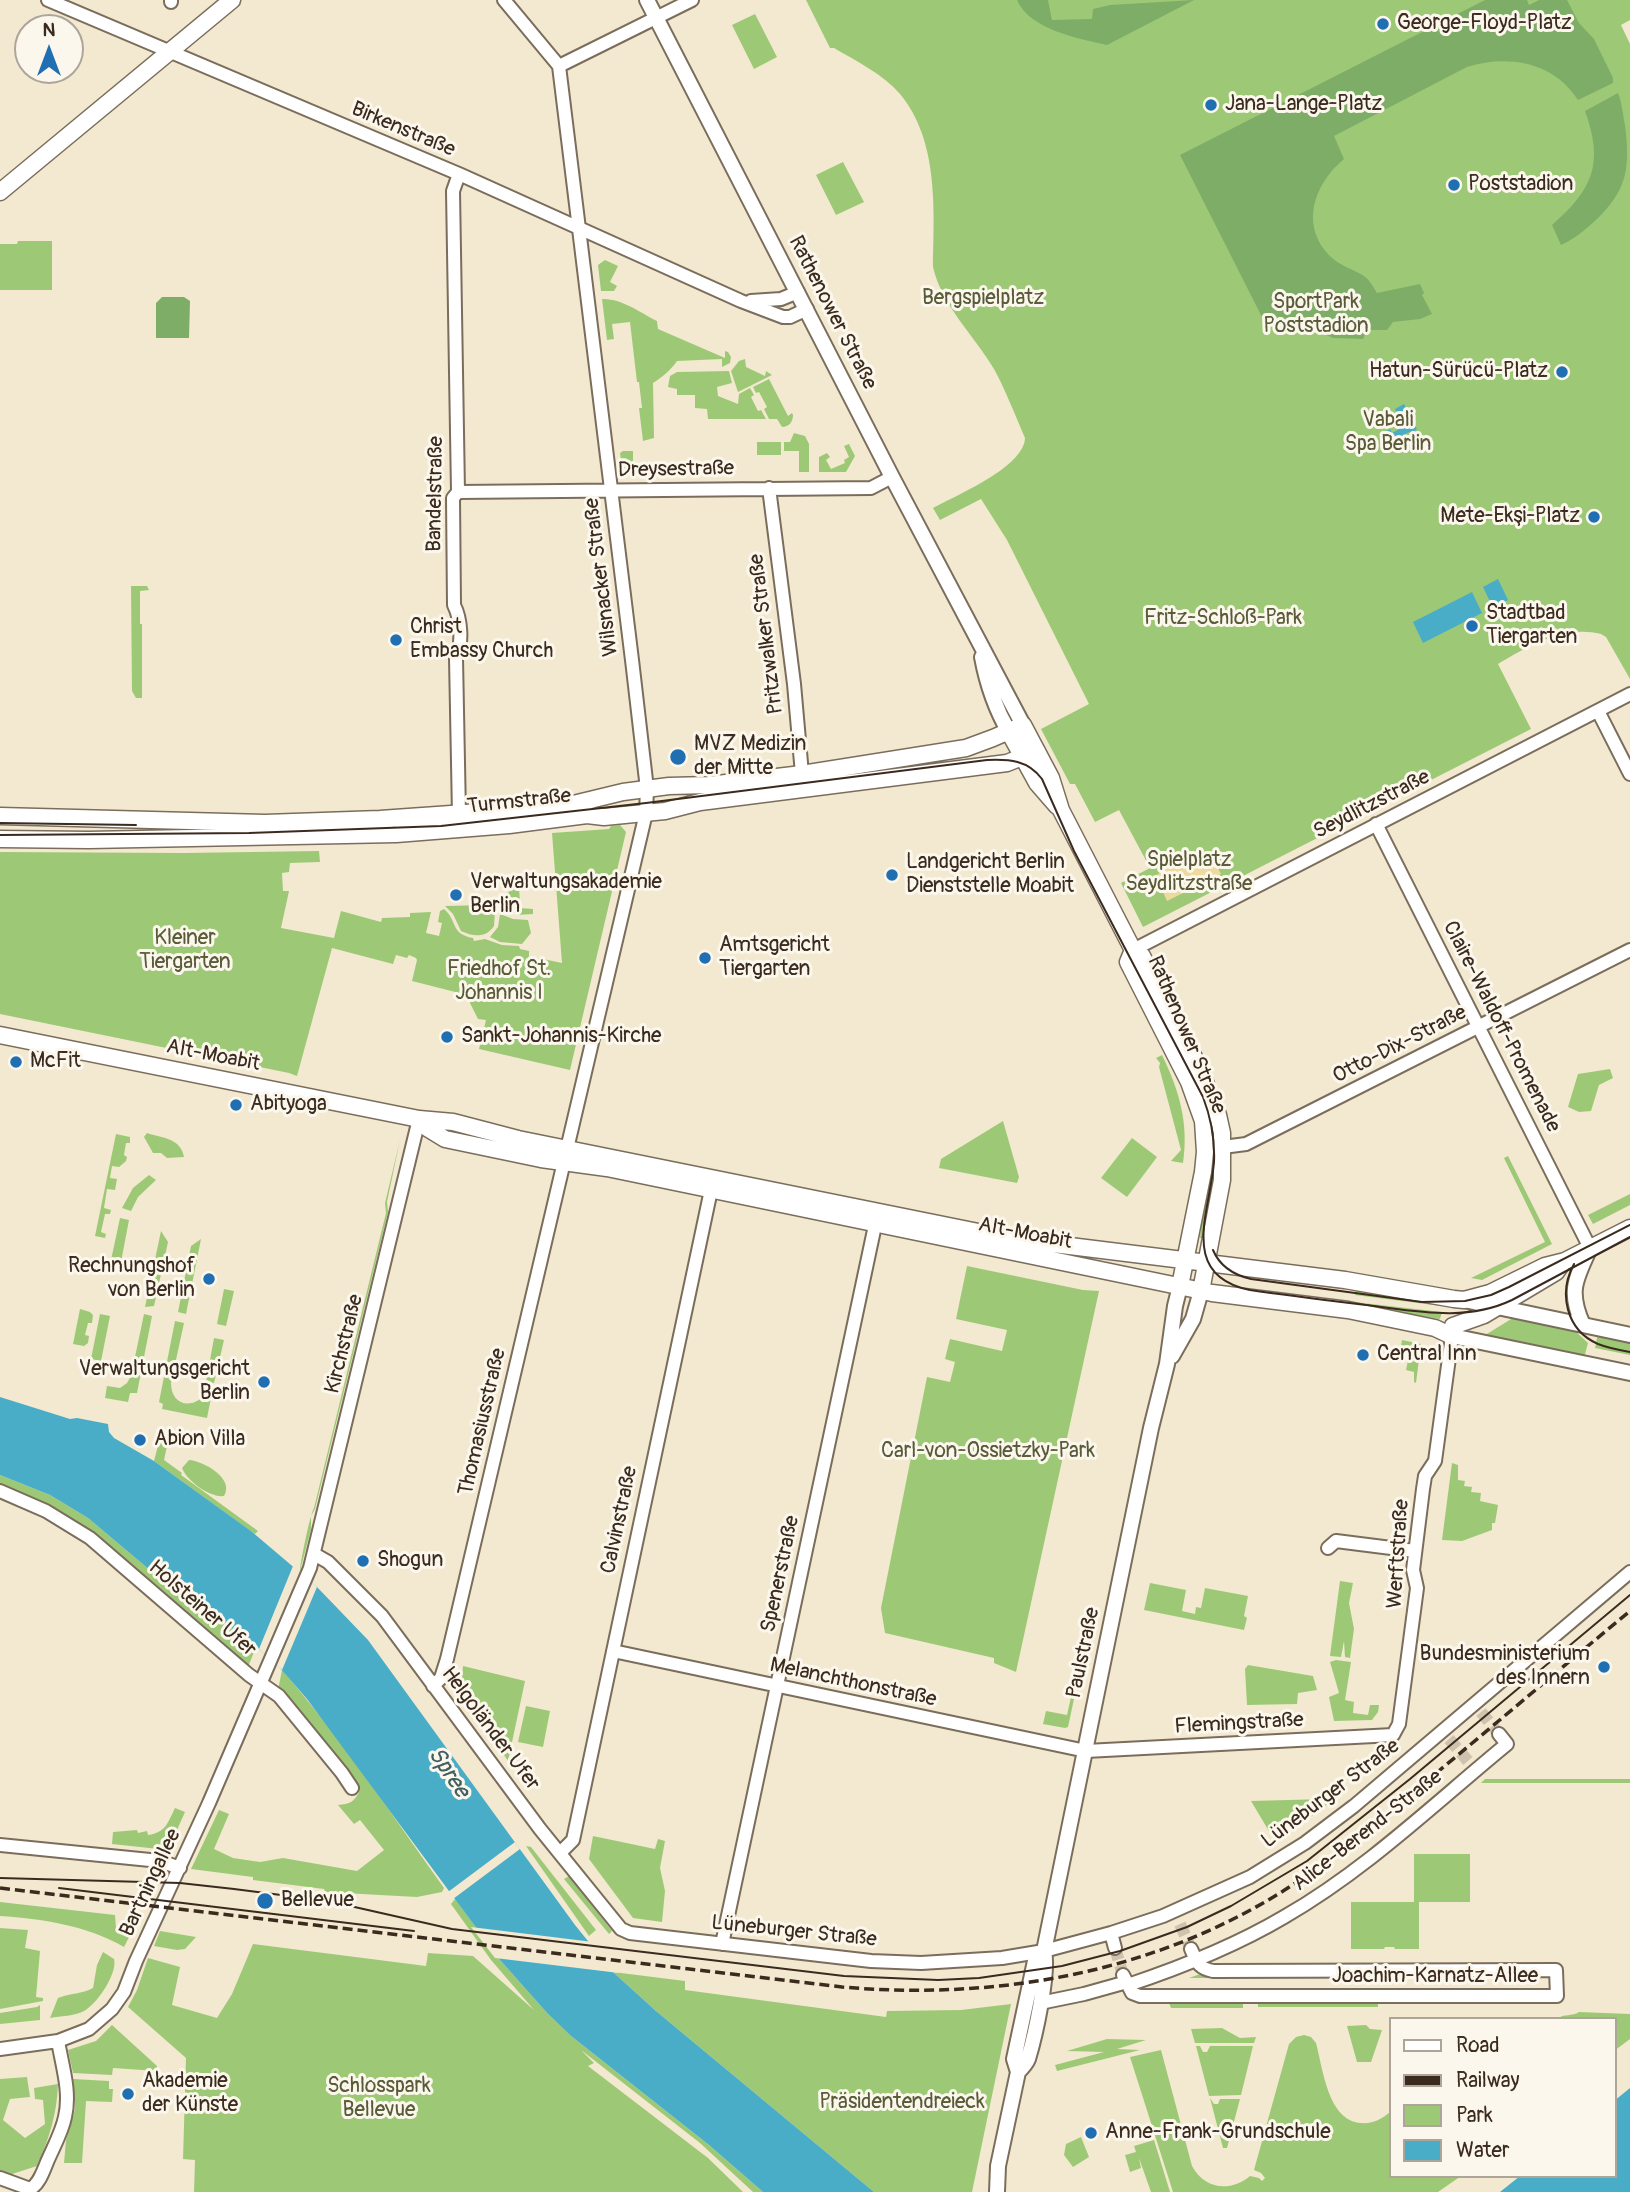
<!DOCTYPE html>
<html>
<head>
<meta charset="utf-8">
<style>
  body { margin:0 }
  #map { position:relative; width:1630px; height:2192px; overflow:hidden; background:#f3e9d0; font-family:Pangolin,sans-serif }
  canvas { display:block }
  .legend { position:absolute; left:1389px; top:2017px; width:228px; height:161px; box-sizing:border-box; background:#fbf7ec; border:2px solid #aea59a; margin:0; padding:9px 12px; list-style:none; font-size:21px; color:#3b2a1e }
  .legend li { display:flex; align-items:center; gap:14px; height:35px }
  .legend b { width:35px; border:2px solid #aea59a }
  .north { position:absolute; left:14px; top:14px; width:70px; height:70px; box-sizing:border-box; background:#fbf7ec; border:2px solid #aea59a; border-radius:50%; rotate:0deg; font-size:19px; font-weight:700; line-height:28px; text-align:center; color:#3b2a1e }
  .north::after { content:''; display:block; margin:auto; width:24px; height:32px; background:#1f6fb2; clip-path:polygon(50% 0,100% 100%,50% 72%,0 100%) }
</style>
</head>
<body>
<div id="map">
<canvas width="1630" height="2192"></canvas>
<ul class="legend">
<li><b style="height:9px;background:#fff"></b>Road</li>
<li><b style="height:9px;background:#3b2a1e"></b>Railway</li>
<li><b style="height:19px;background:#9dc976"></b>Park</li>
<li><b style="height:19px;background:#49adc8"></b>Water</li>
</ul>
<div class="north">N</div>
</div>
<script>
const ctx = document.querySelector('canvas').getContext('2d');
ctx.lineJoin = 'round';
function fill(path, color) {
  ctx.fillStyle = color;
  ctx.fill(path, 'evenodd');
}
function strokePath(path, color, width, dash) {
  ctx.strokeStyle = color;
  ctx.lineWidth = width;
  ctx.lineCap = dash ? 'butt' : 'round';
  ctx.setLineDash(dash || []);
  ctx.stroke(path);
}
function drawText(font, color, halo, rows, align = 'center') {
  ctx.font = font + ' Pangolin,sans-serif';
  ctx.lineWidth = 6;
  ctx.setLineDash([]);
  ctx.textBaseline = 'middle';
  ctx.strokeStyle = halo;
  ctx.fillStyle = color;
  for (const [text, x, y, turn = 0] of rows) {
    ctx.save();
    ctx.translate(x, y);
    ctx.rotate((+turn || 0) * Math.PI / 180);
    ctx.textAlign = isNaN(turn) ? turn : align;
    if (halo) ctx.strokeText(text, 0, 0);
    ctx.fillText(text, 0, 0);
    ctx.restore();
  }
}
const green = new Path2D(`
  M806 0H1630V20L1621 25 1630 44V679L1606 637 1601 634C1563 625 1529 646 1498 664L1531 729 1143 927 1121 883 1150 868 1119 810 1095 822 1075 784H1070L1041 729 1089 704 1007 540 981 499 940 520 933 508C957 495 1024 467 1025 438 1015 415 1006 391 994 369 974 335 942 306 933 267 934 210 939 141 900 94 883 74 856 61 834 48H830Z
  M755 14 777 57 754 69 732 25Z
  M843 162 864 202 836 215 816 175Z
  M18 241H52V290H0V244H17Z
  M605 260 618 266 610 282 617 286 614 291H601L598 265Z
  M602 299C621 298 641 313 657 321L658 329 725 358V351L728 352 731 357 730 363 722 367V359L677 361C673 368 660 379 653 383L654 438 643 441 639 408H642L639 382H637L630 322 612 324 614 339 607 340Z
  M745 359 746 367 765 376 766 371 772 375 738 392 731 371 739 361Z
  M729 371 732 383 717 387 718 396 738 404 739 394 750 388 754 395 751 397 758 411 761 410 766 419H708L707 409 695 408V395H677V389L668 387 670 376 677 372Z
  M769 379 788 416 792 413 793 415C793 422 789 427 782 427L777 419H769L764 409 767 407 759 392 756 393 753 387Z
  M794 433 805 436 809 444V472H799V451H784V442H790Z
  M757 442H781V455H757Z
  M849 444 855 456 846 472H819V457L827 453 830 457 826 460 831 469 845 463 844 460 849 457 844 446Z
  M623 451H633V468H664V474H623L620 453Z
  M131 586H147L149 590 140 591V624H142V698H136L132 691Z
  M620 825 626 832 570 1070 479 1049 486 1020 478 1019 470 1003 471 996 412 981 417 960 416 958 409 955 407 958 396 955 393 964 332 948 297 1076 289 1073 0 1014V852L184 853 319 851 320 862 290 863 289 872 282 873 283 891H289L281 928 334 938 341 911 381 922 382 918 410 917V913L431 912 426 933 439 936 442 923 438 922 440 911 444 909C458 921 450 934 473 938L474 941 485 939 502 945 519 946 520 949 529 951V956L562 963 552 833 609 829 611 826Z
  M514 883H519L520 908 533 909V914L517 915V913L510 912 509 914 499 907 498 900 509 892Z
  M487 905 495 911 494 926C486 938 474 937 461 931L453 914 445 906Z
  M500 914 513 919 528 920 531 933 522 944 500 942 490 937 498 927Z
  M1162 1055C1179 1090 1189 1123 1183 1163L1171 1161 1181 1150 1159 1067 1160 1063 1156 1058Z
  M1610 1069 1613 1078 1599 1085 1591 1111 1579 1112 1568 1107 1578 1074Z
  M1204 1088 1214 1118 1218 1164 1204 1238H1200L1201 1230 1198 1229Z
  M1003 1121 1019 1177 1017 1183 939 1168 941 1159Z
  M147 1133C162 1138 181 1138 184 1157L167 1158 161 1153H153L144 1137Z
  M116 1134 130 1137V1143H126L124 1155 127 1157 126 1161 119 1167 112 1166 110 1178 117 1179 115 1190 107 1189 104 1208 111 1210 110 1214H105L101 1232 106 1234 105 1238 95 1236Z
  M1132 1138 1157 1157 1127 1197 1101 1178Z
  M400 1140 387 1202 388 1212 315 1509 311 1516V1529L300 1571C300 1564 310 1514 314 1508L386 1213 385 1203Z
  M1508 1156 1552 1244 1482 1280 1471 1278 1545 1242 1504 1158Z
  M149 1175 156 1180 138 1197 131 1211 122 1208 133 1188Z
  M1630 1194V1205L1593 1224 1588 1215Z
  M120 1218 129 1220 121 1262 111 1260Z
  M161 1231 168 1242 154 1306 145 1307Z
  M201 1239 186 1314 178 1312 191 1246Z
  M967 1266 1083 1290 1099 1291 1016 1672 994 1663V1658L885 1633 881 1608 927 1377 950 1382 955 1362 945 1359 950 1339 1002 1351 1007 1330 956 1319Z
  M1356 1288 1441 1302V1306L1355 1295Z
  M224 1289 234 1291 226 1326 217 1324Z
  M1354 1302 1442 1312 1440 1319 1353 1306Z
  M80 1309 90 1312 93 1315 92 1323H88L85 1335 89 1336 88 1343 84 1346 73 1344Z
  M100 1314 110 1316 101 1361 91 1359Z
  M144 1314 152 1316 137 1393H130L128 1402 105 1398 107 1386 120 1388 127 1383 131 1376Z
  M1516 1316 1572 1328 1588 1343 1584 1358 1482 1337Z
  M175 1321 184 1323 171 1383C171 1400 184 1409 199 1400L205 1387 213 1388 207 1418 162 1409 163 1404 159 1402Z
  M1598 1333 1630 1340V1355L1595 1348Z
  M214 1338 224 1340 214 1383 206 1382Z
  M1402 1340 1421 1344 1416 1383 1414 1382V1372L1406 1370 1409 1355 1400 1352Z
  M169 1437 164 1460 182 1473 181 1475 258 1531 255 1534 154 1461 160 1438 165 1439Z
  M189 1460C203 1461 235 1478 224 1496 210 1498 187 1481 182 1468Z
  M1452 1463 1458 1465V1480L1465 1481 1464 1486 1472 1487 1471 1492 1481 1493 1480 1501 1498 1505 1495 1523H1492V1530L1462 1541 1442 1540Z
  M0 1475 50 1495 88 1518 170 1587 196 1601 256 1647 248 1667 91 1531 41 1502 0 1485Z
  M1340 1581 1353 1583 1349 1603 1354 1629 1350 1658 1345 1657 1344 1641 1341 1657 1330 1656Z
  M1150 1583 1186 1590 1182 1611 1195 1614 1196 1607 1201 1608 1205 1588 1248 1596 1244 1616 1247 1618 1244 1630 1144 1610Z
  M1336 1660 1351 1662 1345 1700 1354 1702 1353 1713 1368 1715 1370 1705H1379L1378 1712 1372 1720 1334 1721 1329 1697 1339 1693 1330 1662Z
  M1248 1665 1313 1676 1317 1690 1298 1693 1297 1704 1247 1705 1245 1669Z
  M463 1666 525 1681 508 1761 483 1723 480 1722 457 1692 462 1678Z
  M282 1670C341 1738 392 1815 444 1888L442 1892 417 1897 325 1892 324 1889 253 1880V1877L191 1869 219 1810 229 1814 214 1849 233 1858 260 1862 283 1858 357 1871 384 1850 360 1820 354 1824 338 1805C350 1804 354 1802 359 1792L278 1690Z
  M1071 1697 1074 1699 1068 1727 1065 1728 1043 1724 1046 1711 1067 1715Z
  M526 1706 550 1711 543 1747 518 1742Z
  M1485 1779H1630V1783H1481Z
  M1322 1790H1328L1336 1798 1276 1843 1251 1801 1326 1799V1791Z
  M175 1808 185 1812 168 1850 112 1844 113 1832 137 1830 138 1833 147 1831 148 1835C166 1832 167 1824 175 1808Z
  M593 1836 655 1849 658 1839 665 1841 660 1868 665 1891 662 1922 633 1918 589 1859Z
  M526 1846 531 1847 596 1930 589 1936Z
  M1414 1854H1470V1902H1419V1949H1395L1394 1947H1385L1384 1949H1351V1902H1414Z
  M569 1876 612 1931 609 1934 564 1879Z
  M455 1899 500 1960 548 2014 571 2036 709 2145 763 2192H753L700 2143 581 2050 594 2063 588 2066 708 2158 743 2192H194L195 2160 183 2159 186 2058 128 2007 137 1990 148 1958 180 1967 172 2005 217 2018 232 1994 253 1944 426 1966 428 1953 473 1956 534 2010 491 1960 451 1904Z
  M0 1902 115 1915 116 1928 130 1935 124 1947C86 1925 42 1919 0 1916Z
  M0 1928 28 1930 25 1948 40 1951 36 1997 43 1998V2001L0 2009Z
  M160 1931 196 1937 185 1949 177 1950 154 1946Z
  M103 1952 114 1959C118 1973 97 2004 84 2011 74 2016 61 2016 50 2018L58 1998C70 1993 82 1994 93 1988L97 1965Z
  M613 1972 685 1981V1990L886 2017 887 2011 961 2010 1011 2004 972 2192H874L656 2011Z
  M1200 1974H1546L1550 1978H1189Z
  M1163 1988H1550V1991L1149 1992Z
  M1169 2003H1243V2008H1171Z
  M1258 2003H1378V2007H1258Z
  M40 2005V2020L0 2024V2013L37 2007Z
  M1579 2012 1630 2014V2039L1614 2051V2019H1557C1564 2013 1572 2017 1579 2012Z
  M112 2025 157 2066V2071L113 2068 112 2075 73 2073 68 2050 96 2041Z
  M1366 2025 1370 2029 1382 2030 1371 2062H1357L1347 2026Z
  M1222 2028 1240 2038 1256 2037 1254 2043H1195L1191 2029Z
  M1304 2035 1311 2037 1316 2043C1323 2069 1328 2121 1361 2123 1373 2124 1382 2119 1390 2112V2176H1461L1438 2192H1173L1130 2057 1161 2050 1192 2166C1205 2190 1231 2192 1250 2176L1259 2178 1262 2181 1265 2178 1261 2173 1254 2170 1289 2044 1296 2037Z
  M1107 2039 1146 2040 1117 2049 1140 2050 1057 2071 1055 2065 1104 2052 1067 2051Z
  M1196 2046H1200L1203 2052H1207L1210 2046H1253L1241 2095 1209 2096Z
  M27 2077 30 2097 10 2099 3 2120 25 2138 45 2124 43 2100 35 2099 34 2088 58 2084C57 2114 49 2139 37 2166L9 2175 0 2171V2079Z
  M73 2079 109 2081V2089H113L112 2102 86 2101 82 2163H64L66 2140 75 2109Z
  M1210 2098 1214 2104H1218L1220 2099H1240L1227 2148H1223Z
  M1081 2137 1089 2157 1073 2167 1064 2155 1066 2144Z
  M1154 2140 1170 2192H1151L1139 2158 1141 2168 1130 2172 1125 2155 1136 2152 1134 2146Z`);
const forest = new Path2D(`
  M1017 0H1048L1052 20 1092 19 1093 9 1110 5 1194 0 1107 45C1079 39 1029 29 1017 0Z
  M1485 0H1527L1529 5 1539 0H1567L1579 23 1594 39 1613 78V83L1578 100C1554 62 1508 54 1467 67L1334 136 1344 159C1314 184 1299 226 1331 257 1342 267 1353 269 1364 276 1369 279 1374 288 1377 293L1420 284 1424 293 1422 295 1432 314 1420 319 1393 322 1387 330H1367L1363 339 1333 338 1309 327 1263 319 1180 155Z
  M1618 93C1622 103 1623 115 1625 125 1630 167 1628 189 1597 219 1586 229 1575 239 1561 245L1552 225C1593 189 1604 164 1585 111Z
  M162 297H184L190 301 189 338H156V303Z`);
const sand = new Path2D(`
  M1209 851 1221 874 1167 901 1156 876 1178 857Z`);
const water = new Path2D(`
  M1404 404 1417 429 1411 434 1409 432 1391 442 1386 431 1390 429 1392 433 1403 427 1395 409Z
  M1498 579 1508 600 1493 608 1483 587Z
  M1472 592 1482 613 1423 643 1413 622Z
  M0 1397 70 1419 77 1418 108 1424 109 1432 114 1438 154 1461 251 1531 317 1587 368 1640 575 1925 613 1972 656 2011 874 2192H763L709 2145 571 2036 548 2014 500 1960 307 1699 279 1667 259 1649 196 1601 170 1587 88 1518 50 1495 0 1475Z
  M1630 2088V2192H1500L1520 2176H1614V2101Z`);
const pier = new Path2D(`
  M293 1566 317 1587 282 1670 259 1649Z
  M515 1842 520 1849 453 1899 448 1892Z
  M471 1927 593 1942 619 1973 495 1958Z`);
const minorTunnel = new Path2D(`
  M1481 1712 1499 1734
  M1449 1739 1468 1761
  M1180 1924 1191 1949
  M1115 1948 1123 1975`);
const minor = new Path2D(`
  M48 0 459 174 741 301 783 317H790L807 309
  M171 2V0
  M559 66 692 0
  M459 174 453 191 458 492 453 498 454 605C461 619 463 643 456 658L459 815
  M751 301 781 299 798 292
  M769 488 794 684 802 774
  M458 492 871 488 892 477
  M1598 711 1630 774
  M1376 824 1590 1248
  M1133 950 1630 694
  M1223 1147 1246 1144 1630 950
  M0 1491 46 1511 90 1538 249 1675 279 1696 342 1773 352 1788
  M1328 1548 1336 1541 1415 1551
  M314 1554 328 1562 382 1616 540 1829 621 1929 630 1933 871 1961 921 1963 1002 1958 1044 1951 1111 1933 1163 1916 1250 1877 1305 1843 1354 1806 1630 1572
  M613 1651 1086 1751 1393 1735 1399 1724 1417 1588 1413 1570 1423 1489 1425 1476 1435 1461 1452 1336
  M433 1686 441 1678 447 1659 646 813 647 789 632 660 559 66 504 0
  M0 1845 160 1861 180 1868
  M560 1853 573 1840 711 1190
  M1111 1933 1115 1948
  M722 1944 877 1216
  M1123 1975 1132 1993 1140 1996H1557L1556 1970 1213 1971C1198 1968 1197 1962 1191 1949
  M1128 1985C1182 1967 1235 1946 1284 1917 1366 1870 1435 1803 1507 1744L1499 1734
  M1040 2003 1084 1994 1127 1982
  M0 2049 58 2041 89 2029 112 2009 124 1992 136 1961 209 1803 310 1568 419 1119
  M0 2178 30 2189C39 2184 43 2172 47 2162 53 2148 62 2132 65 2117 71 2092 62 2065 58 2041`);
const tertiary = new Path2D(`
  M647 0 892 477 1023 725
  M982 657C987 684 995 708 1009 732
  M1464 1300 1630 1335
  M1583 1325C1568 1292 1575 1280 1590 1248
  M1452 1336 1630 1373
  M1172 1356 1193 1319 1201 1291
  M1018 2072C1022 2068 1026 2064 1028 2059 1035 2036 1049 1973 1044 1951L1151 1428 1167 1364 1175 1306 1180 1286
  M997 2192 998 2166 1018 2072 1014 2059 1035 1961 1044 1951`);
const secondary = new Path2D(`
  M0 192 232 0
  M1009 732 1037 783 1057 806
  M0 816 265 823 380 819 565 806 623 792 669 786 709 785 802 774 966 748 993 738 1023 725 1051 778 1061 810 1133 950 1142 956 1199 1067 1218 1115 1222 1133V1180L1201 1291
  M0 839 89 840 396 834 509 825 587 815 604 817 665 811 700 802 1007 763 1037 751
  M1133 950 1128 962 1189 1082 1203 1121 1205 1152 1203 1172 1180 1286
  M0 1035 419 1119 453 1122 518 1139 1013 1239 1345 1280 1454 1299 1464 1300 1490 1293 1545 1266 1565 1261 1630 1228
  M419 1119 427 1128 445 1139 541 1159 607 1168 1212 1293 1348 1310 1435 1328 1452 1336 1453 1326 1484 1315 1556 1272 1563 1262`);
const tram = new Path2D(`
  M0 823 136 825
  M0 835 249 833 441 826 646 803 987 760C1009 759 1028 760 1042 779L1074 851 1203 1097C1211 1118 1215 1140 1214 1162 1210 1212 1178 1275 1250 1290 1291 1296 1333 1301 1374 1306 1421 1312 1468 1321 1512 1300L1630 1237
  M1213 1250C1220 1267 1234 1275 1251 1279L1422 1302 1465 1301 1491 1295 1509 1287 1630 1225
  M1574 1264C1558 1293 1566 1330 1598 1344 1608 1348 1619 1350 1630 1352
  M0 1878 180 1883 234 1889 328 1901 452 1929 844 1976 938 1980 979 1978 1062 1966 1120 1951 1187 1927 1231 1906 1307 1861 1410 1779 1630 1595
  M59 1888 414 1931`);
const rail = new Path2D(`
  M0 1888 842 1987C992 2000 1144 1975 1275 1896 1328 1864 1375 1823 1423 1784 1492 1727 1561 1668 1630 1611`);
const markers = [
  [1383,24,7,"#1f6fb2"],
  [1211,105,7,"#1f6fb2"],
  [1454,185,7,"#1f6fb2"],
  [1562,372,7,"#1f6fb2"],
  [1594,517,7,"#1f6fb2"],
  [1472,626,7,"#1f6fb2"],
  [396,640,7,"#1f6fb2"],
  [678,757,9,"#1f6fb2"],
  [892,875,7,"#1f6fb2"],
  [456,895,7,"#1f6fb2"],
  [705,958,7,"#1f6fb2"],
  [447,1037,7,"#1f6fb2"],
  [16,1062,7,"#1f6fb2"],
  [236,1105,7,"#1f6fb2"],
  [209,1279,7,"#1f6fb2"],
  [1363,1355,7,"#1f6fb2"],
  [264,1382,7,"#1f6fb2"],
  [140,1440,7,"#1f6fb2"],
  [363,1561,7,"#1f6fb2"],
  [1604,1667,7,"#1f6fb2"],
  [265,1901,9,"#1f6fb2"],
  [128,2094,7,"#1f6fb2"],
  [1091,2133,7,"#1f6fb2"]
];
const poiNames = [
  ["George-Floyd-Platz",1397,24],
  ["Jana-Lange-Platz",1225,105],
  ["Poststadion",1468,185],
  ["Hatun-Sürücü-Platz",1548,372,"right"],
  ["Mete-Ekşi-Platz",1580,517,"right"],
  ["Stadtbad",1486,614],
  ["Tiergarten",1486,638],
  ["Christ",410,628],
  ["Embassy Church",410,652],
  ["MVZ Medizin",694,745],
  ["der Mitte",694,769],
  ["Landgericht Berlin",906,863],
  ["Dienststelle Moabit",906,887],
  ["Verwaltungsakademie",470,883],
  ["Berlin",470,907],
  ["Amtsgericht",719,946],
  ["Tiergarten",719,970],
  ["Sankt-Johannis-Kirche",461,1037],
  ["McFit",30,1062],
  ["Abityoga",250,1105],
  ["Rechnungshof",195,1267,"right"],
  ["von Berlin",195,1291,"right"],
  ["Central Inn",1377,1355],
  ["Verwaltungsgericht",250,1370,"right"],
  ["Berlin",250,1394,"right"],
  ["Abion Villa",154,1440],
  ["Shogun",377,1561],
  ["Bundesministerium",1590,1655,"right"],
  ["des Innern",1590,1679,"right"],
  ["Bellevue",281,1901],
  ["Akademie",142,2082],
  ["der Künste",142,2106],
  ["Anne-Frank-Grundschule",1105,2133]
];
const streetNames = [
  ["Birkenstraße",403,130,23],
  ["Rathenower Straße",832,313,63],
  ["Dreysestraße",676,470,-1],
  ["Bandelstraße",436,494,-89],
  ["Wilsnacker Straße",602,577,-97],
  ["Pritzwalker Straße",767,634,-97],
  ["Turmstraße",519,802,-6],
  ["Seydlitzstraße",1372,805,-27],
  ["Claire-Waldoff-Promenade",1501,1027,63],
  ["Rathenower Straße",1186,1035,67],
  ["Otto-Dix-Straße",1400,1045,-27],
  ["Alt-Moabit",213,1056,11],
  ["Alt-Moabit",1025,1234,11],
  ["Kirchstraße",345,1344,-76],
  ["Thomasiusstraße",483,1422,-77],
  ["Calvinstraße",620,1520,-78],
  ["Werftstraße",1399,1554,-86],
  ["Spenerstraße",781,1574,-78],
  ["Holsteiner Ufer",202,1609,41],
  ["Paulstraße",1084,1653,-78],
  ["Melanchthonstraße",853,1683,12],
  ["Flemingstraße",1239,1724,-3],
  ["Helgoländer Ufer",490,1729,53],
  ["Lüneburger Straße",1331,1794,-37],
  ["Alice-Berend-Straße",1368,1831,-38],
  ["Bartningallee",151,1883,-65],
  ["Lüneburger Straße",794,1932,6],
  ["Joachim-Karnatz-Allee",1435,1977]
];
const parkNames = [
  ["Bergspielplatz",983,299],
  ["SportPark",1316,303],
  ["Poststadion",1316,327],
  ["Vabali",1388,421],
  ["Spa Berlin",1388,445],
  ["Fritz-Schloß-Park",1223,619],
  ["Spielplatz",1189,861],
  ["Seydlitzstraße",1189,885],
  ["Kleiner",185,939],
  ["Tiergarten",185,963],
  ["Friedhof St.",499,970],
  ["Johannis I",499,994],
  ["Carl-von-Ossietzky-Park",988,1452],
  ["Schlosspark",379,2087],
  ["Bellevue",379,2111],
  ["Präsidentendreieck",902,2103]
];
const waterNames = [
  ["Spree",448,1773,56]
];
fill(green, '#9dc976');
fill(forest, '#7ead67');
fill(sand, '#eeda9e');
fill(water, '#49adc8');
fill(pier, '#f3e9d0');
strokePath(minorTunnel, '#cec3ac', 12, [12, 6]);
strokePath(minor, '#7b6d5c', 16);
strokePath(tertiary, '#7b6d5c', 18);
strokePath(secondary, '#7b6d5c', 19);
strokePath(minor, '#fff', 12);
strokePath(tertiary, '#fff', 14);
strokePath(secondary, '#fff', 16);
strokePath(tram, '#3b2a1e', 2);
strokePath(rail, '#3b2a1e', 3.5, [10, 5]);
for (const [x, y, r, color] of markers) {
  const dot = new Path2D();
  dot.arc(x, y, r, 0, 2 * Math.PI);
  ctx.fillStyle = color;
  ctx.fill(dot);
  strokePath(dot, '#fbf7ec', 2.5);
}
drawText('21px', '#3b2a1e', '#fbf7ec', poiNames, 'left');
drawText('21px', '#3b2a1e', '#fbf7ec', streetNames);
drawText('21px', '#585a38', '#fbf7ec', parkNames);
drawText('italic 23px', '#415e62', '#fbf7ec', waterNames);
</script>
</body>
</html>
